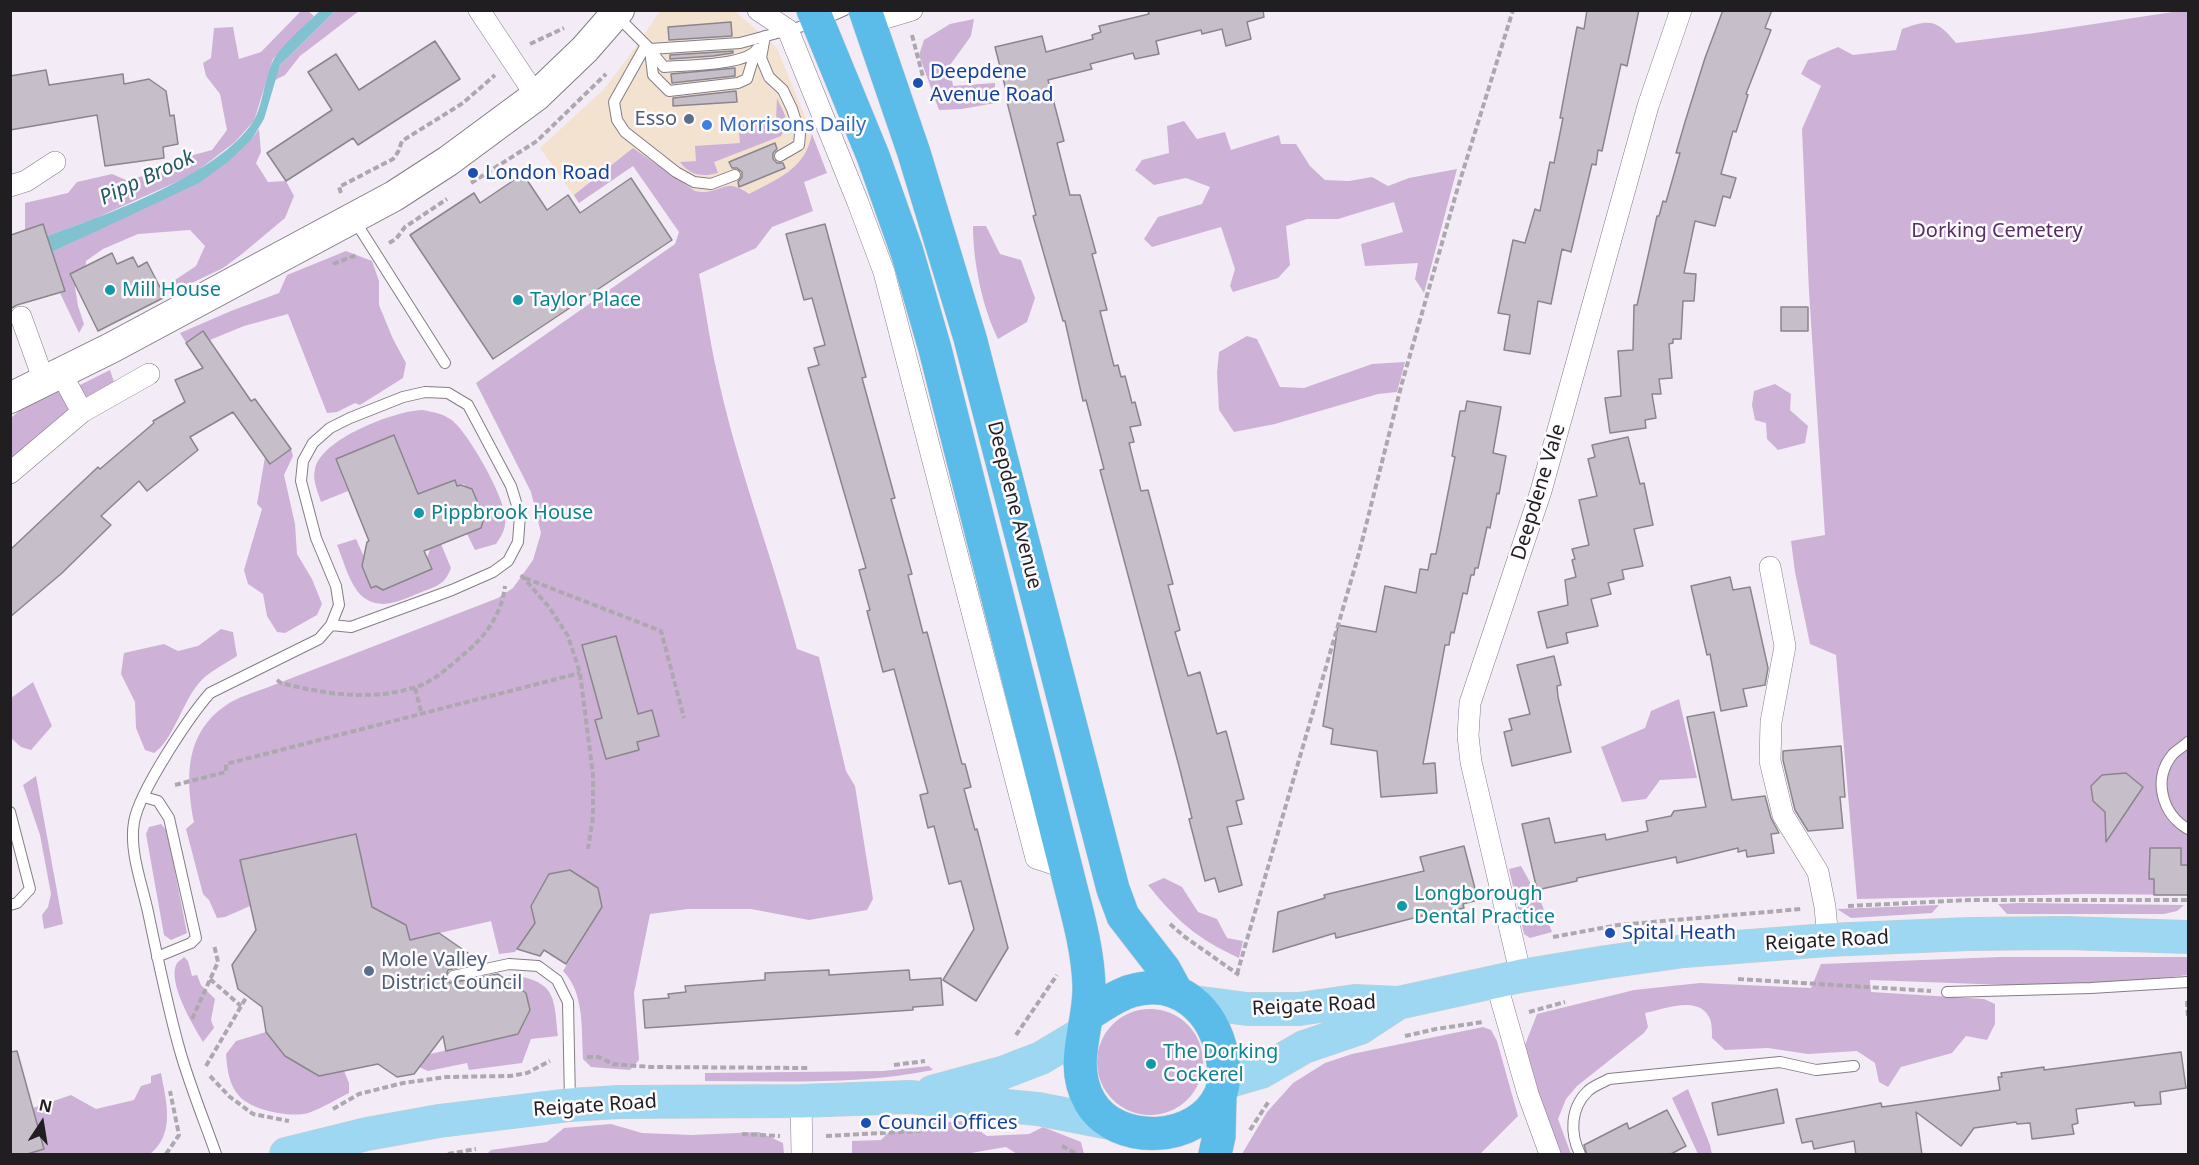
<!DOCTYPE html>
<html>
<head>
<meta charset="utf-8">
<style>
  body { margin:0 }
  #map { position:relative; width:2199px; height:1165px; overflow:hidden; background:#f3ecf6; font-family:"Noto Sans",sans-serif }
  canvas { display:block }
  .frame { position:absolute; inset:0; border:12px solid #211e22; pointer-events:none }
  .north { position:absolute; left:12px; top:1093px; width:60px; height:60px; -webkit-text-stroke:4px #fefbff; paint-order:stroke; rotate:12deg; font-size:16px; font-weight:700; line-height:24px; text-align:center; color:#211e22 }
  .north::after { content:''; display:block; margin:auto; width:21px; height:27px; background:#211e22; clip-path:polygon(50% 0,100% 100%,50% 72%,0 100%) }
</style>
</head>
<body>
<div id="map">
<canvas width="2199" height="1165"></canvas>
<div class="frame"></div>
<div class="north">N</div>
</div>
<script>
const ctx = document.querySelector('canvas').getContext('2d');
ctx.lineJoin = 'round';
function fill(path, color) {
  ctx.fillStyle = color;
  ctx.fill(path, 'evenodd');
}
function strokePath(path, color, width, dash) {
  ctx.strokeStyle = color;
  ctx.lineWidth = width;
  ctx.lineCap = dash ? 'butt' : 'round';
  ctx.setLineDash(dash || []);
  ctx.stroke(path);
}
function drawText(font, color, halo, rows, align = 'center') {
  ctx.font = font + ' "Noto Sans",sans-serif';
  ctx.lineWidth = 5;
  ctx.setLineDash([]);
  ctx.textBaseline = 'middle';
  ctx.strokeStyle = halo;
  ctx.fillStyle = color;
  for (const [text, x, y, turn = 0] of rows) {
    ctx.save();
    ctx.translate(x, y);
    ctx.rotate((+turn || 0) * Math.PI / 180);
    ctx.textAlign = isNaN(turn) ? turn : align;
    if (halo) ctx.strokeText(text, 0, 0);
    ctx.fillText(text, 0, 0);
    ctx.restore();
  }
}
const commercial = new Path2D(`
  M660 11H735L777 48 812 134 809 148 801 162 787 174 749 194 739 187 679 232 633 166 579 203 540 148 603 90 628 58Z`);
const green = new Path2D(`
  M308 11 314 16 273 59 254 121 235 142 192 175 94 219 47 236 25 230V203L68 193 77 182 112 174 126 180 161 172 186 157 212 150 227 130 220 94 206 76 203 63 211 58 214 28 233 27 239 59 261 52 300 12Z
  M335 11H359L300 56 285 75 275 80 280 65Z
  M2179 11H2188V895L2086 894 1857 899 1836 655 1810 644 1795 572 1791 541 1825 535 1809 292 1802 129 1821 86 1801 74 1808 60 1838 47 1853 55 1896 50 1902 29C1929 19 1937 19 1956 43L2035 33Z
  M974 19 971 36 950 65 953 86 995 83V103L962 109 939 110 919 55 924 40 950 24Z
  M777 98C784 114 791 120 781 136L714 162 718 173C703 177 690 176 680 162L696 161 695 146 740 143 738 121 776 120Z
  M1184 121 1197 139 1225 132 1231 150 1279 135 1281 144H1296L1310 166 1325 180 1349 181 1372 177 1388 186 1409 178 1457 169 1424 293 1415 279 1418 263 1365 266 1361 244 1403 232 1394 202 1338 219H1307L1286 226 1290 265 1278 278 1233 292 1230 286 1235 269 1221 227 1152 247 1144 239 1158 217 1202 204 1210 187 1186 178 1154 185 1135 170 1142 160 1169 153 1167 126Z
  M259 129 261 152 256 163 268 182 286 181 294 196 285 218 242 254 223 268 173 292 169 284 196 266 205 246 190 230 138 234 103 249 86 261 85 275 75 287 78 306 84 324 79 333 60 293 65 291 52 252 118 220 252 139Z
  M812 134 827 173 804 182 813 211 772 227 756 248 699 274C705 305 709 337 716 368 736 464 772 555 797 649L819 657 846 771 855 786 873 899 867 910 809 920 751 909H688L650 914 634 993 639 1060 630 1070 591 1067 583 1059C581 1031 585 993 563 971L602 907 598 888 531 906 535 923 515 952 499 954 491 921 410 940 406 925 383 913 374 915 355 834 240 860 250 906 225 917 217 918 209 900 203 894 186 829 194 822C185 775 185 730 231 702 242 696 255 692 266 688L498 598 513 588 533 560 541 533 531 492 476 383 675 244 679 232 633 166 579 203 574 195 633 148 695 191C720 197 723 175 749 194 779 178 805 169 812 134Z
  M973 226H986L1000 254 1021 260 1035 298 1027 322 998 339C982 306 973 262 973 226Z
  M346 251 372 261 379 281V305L393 339 406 363 403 378 360 405 355 403 337 412 327 413 288 314 244 326 210 340 203 331 186 343 180 333 231 311 279 293 287 275Z
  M1247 336 1257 339 1280 387 1304 388 1372 364 1405 362 1397 392 1378 394 1275 424 1234 432 1219 410 1217 373 1219 352Z
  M110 370 114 382 11 460V418L35 397 56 386H78Z
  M1775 384 1791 394 1790 410 1808 426 1805 443 1778 450 1767 439 1766 423 1755 420 1752 405 1754 391Z
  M422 410C434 412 447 414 456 424 471 439 505 497 505 518 506 529 502 535 496 544L475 550 467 534 481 528 484 518 472 489 466 487 464 484 457 486 454 480 439 486 420 499 394 436 336 459 348 491 321 502C318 492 312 480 315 469 321 439 394 411 422 410Z
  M291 449 293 456 284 475 295 524 297 554 312 579 322 604 317 615 285 633 277 632 267 616 263 594 248 584 244 570 262 509 257 504 265 457 271 464Z
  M356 539 364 557 362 566 371 588 376 586 383 590 432 569 427 558 430 549 441 544 451 568C449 573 446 580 441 583 436 587 429 589 424 591 406 598 384 611 366 599 350 589 344 561 337 545Z
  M221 629 233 632 237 656C225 664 208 672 199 683 183 701 172 742 154 753L145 750 136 728 135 702 121 674 124 653 164 644 178 651 198 646Z
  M33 682 52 726 31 750 21 747 12 739 10 702 11 698Z
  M1679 699 1697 778 1660 780 1646 799 1622 802 1601 747 1645 728 1651 711Z
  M36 776 63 924 44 929 42 915 48 907 51 894 40 835 23 785Z
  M161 824 167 831 187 933 171 940 164 935 146 834 149 827Z
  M1521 866 1541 902 1552 932 1530 938 1524 934 1509 869Z
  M1164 878 1182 887 1198 912 1217 919 1227 938 1243 941 1239 958C1196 938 1177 921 1148 885Z
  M2020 903 2184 905 2177 911 2164 914H2007L1998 904Z
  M1939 905 1932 913 1851 918 1837 909Z
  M184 957 188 961 192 976 197 975 201 985 215 999 211 1020 214 1028 203 1042C194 1027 166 981 177 963 179 961 182 959 184 957Z
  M2000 957H2188V975L2146 980 2034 986 1870 980 1871 992 1984 999 1995 1004V1024L1987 1040 1966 1036 1952 1053 1901 1067 1888 1087 1879 1082 1875 1063 1857 1051 1808 1054 1768 1048 1725 1050 1712 1038C1712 1032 1712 1024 1710 1019 1700 994 1664 1009 1645 1013L1648 1027 1644 1033 1577 1086 1566 1099 1558 1119 1571 1154H1557L1540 1110 1525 1045 1537 1014 1634 990 1700 983 1811 988 1821 964Z
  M513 975C556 982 554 997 558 1036L531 1039 522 1063 469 1070 467 1063 428 1071 419 1067 421 1056 519 1034 517 1025 524 1023 530 1010 526 993 514 984 507 986 505 976Z
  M1097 1062a53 53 0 1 1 106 0a53 53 0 1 1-106 0Z
  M1483 1027 1491 1030 1497 1041 1518 1116 1480 1154H1242L1267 1112 1293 1083 1325 1063 1352 1054Z
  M266 1032 285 1056 344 1071 349 1083V1093C337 1099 324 1107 311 1112 294 1119 254 1111 240 1097 229 1086 227 1069 226 1054L236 1041Z
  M929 1066 933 1070C858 1085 781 1081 705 1081V1073L883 1071Z
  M161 1073C166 1101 176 1133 150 1154H24L44 1149 33 1108 71 1095 96 1109 134 1100 141 1086 151 1083V1076Z
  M1688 1089 1710 1145 1712 1154H1698L1672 1098Z
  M965 1121 987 1136 1029 1134 1043 1127 1081 1142 1084 1154H1017L1006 1147 965 1154H852V1141L881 1140 896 1125Z
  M611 1124 642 1133 692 1135 759 1132 783 1143 784 1154H487L491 1150 547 1142 564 1128Z`);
const water = new Path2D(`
  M320 11H335L280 65 264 119 252 139 229 161 199 183 52 252 47 236C106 215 218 175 253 122 263 106 264 79 273 61 278 49 309 21 320 11Z`);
const building = new Path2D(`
  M1148 10H1263L1264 17 1247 22 1251 39 1226 46 1222 29 1202 34 1201 30 1156 41 1159 54 1135 59 1133 53 1090 64 1092 69 1048 80 1064 141 1057 143 1070 195H1080L1096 253 1092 254 1107 310 1100 311 1114 366 1118 365 1121 377 1125 376 1132 403 1135 402 1141 425 1130 427 1134 442 1129 443 1141 491 1148 490 1173 584 1168 585 1180 630 1175 632 1188 676 1200 672 1217 734 1226 731 1244 799 1236 801 1242 824 1227 827 1242 885 1219 892 1215 878 1205 881 1189 819 1192 818 1179 766 1100 470 1104 469 1086 400 1083 401 1065 321H1063L1033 216 1036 215 1006 98H1008L995 47 1042 36 1046 52 1093 39 1092 35 1101 32 1099 26 1149 14Z
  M1587 10H1639L1627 66 1621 64 1602 151 1598 150 1596 165 1592 164 1571 252 1562 249 1551 304 1538 301 1530 354 1504 350 1510 315 1498 313 1513 240 1525 243 1535 209 1540 211 1550 162 1554 163 1563 118H1560L1577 27 1584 29Z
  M1723 10H1772L1765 28 1771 30 1746 94 1748 95 1736 132 1733 131 1721 174 1736 178 1730 198 1723 196 1715 226 1695 221 1684 273 1696 274 1694 301H1683L1681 339H1673V343L1669 344 1672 378 1659 379 1661 394H1652L1656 418 1645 420 1646 428 1610 433 1605 398 1621 396 1618 351 1633 350 1634 305H1637L1657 216H1659L1663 201 1666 202 1680 153H1676L1685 122 1705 58Z
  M731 22 732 36 669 40 668 27Z
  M435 41 460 79 358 145 353 138 286 181 267 153 332 110 308 72 336 54 359 90Z
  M733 51V53L713 56 670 59V55Z
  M735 68V76L672 83 671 74Z
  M46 70 49 85 123 74 124 84 149 79 166 91 170 116 174 115 178 144 163 147 164 158 105 166 97 115 10 130V76Z
  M736 91 737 102 673 106V98Z
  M775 143 777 149 773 153V159L777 163H783L785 168 739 187 738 182 742 177V172L737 168H732L729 162Z
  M523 174 547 210 568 195 580 213 631 178 672 240 493 359 410 235 474 193 480 203Z
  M43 224 65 291 17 305 10 309 11 235Z
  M825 224 866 377 862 378 895 498 891 499 912 574 908 575 923 633 927 632 962 764H965L971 787 964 789 975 830 977 829 1008 948 976 1001 943 980 974 929 961 881 949 884 934 826 928 828 920 795 928 793 894 669 883 672 867 611 870 610 859 570 866 568 808 368 819 365 814 348 825 345 812 298 804 300 786 234Z
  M112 253 117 264 133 257 138 267 147 262 165 297 98 331 70 274Z
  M1781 307H1808V331H1781Z
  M203 331 251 401 255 399 291 449 270 464 233 412 190 437 198 450 147 491 139 481 101 516 111 525 62 573 10 617V550L98 467 100 469 154 423 153 421 185 402 175 380 203 368 186 343Z
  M1467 401 1501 407 1493 453 1506 456 1499 494 1497 493 1490 528 1487 527 1478 568H1475L1474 575H1471L1467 594 1463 593 1454 633 1451 632 1449 645H1445L1423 764 1435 763 1437 793 1381 797 1377 751 1331 744 1333 729 1323 726 1338 625 1376 632 1385 586 1416 593 1420 569 1428 570 1431 554H1436L1455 457 1452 456 1460 411H1465Z
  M394 435 418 494 455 480 457 486 461 485 472 489 484 518 481 528 424 551 432 569 383 590 376 586 371 588 362 566 367 542 369 541 336 459Z
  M1628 437 1640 484 1644 483 1653 525 1634 529 1643 566 1622 570 1624 579 1608 583 1611 594 1591 599 1598 626 1566 633 1568 643 1547 648 1538 612 1568 605 1565 580 1576 577 1572 560 1575 559 1572 549 1589 545 1579 500 1597 496 1588 459 1595 457 1592 445Z
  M1730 577 1733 590 1750 587 1768 668 1765 685 1743 689 1747 706 1721 711 1710 654 1707 655 1691 586Z
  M616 636 638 714 652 710 659 736 637 742 639 750 606 759 595 720 602 718 582 645Z
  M1554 656 1561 685 1557 686 1558 697 1571 752 1512 766 1504 732 1512 730 1509 719 1530 714 1517 665Z
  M1714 712 1732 800 1765 796 1771 818 1779 833 1771 834 1774 853 1747 857 1746 850 1738 852V848L1677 863 1676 857 1577 878V881L1537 890 1522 824 1549 818 1555 843 1605 834 1606 840 1648 831 1646 821 1671 816 1674 811 1706 807 1687 717Z
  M1841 746 1845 797H1840L1843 828 1808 831 1795 810 1783 760V751Z
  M2126 773 2143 787 2106 842 2105 812 2093 801 2091 786 2102 775Z
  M356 834 372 907 406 925 410 940 439 933 481 962 448 970 446 977 450 983 498 974 526 993 530 1010 518 1034 446 1051 443 1036 414 1074 397 1077 378 1064 319 1076 285 1056 266 1032 262 1007 238 989 232 965 256 930 240 860Z
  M1464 846 1478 900 1463 904 1464 908 1434 915 1433 913 1336 938 1335 933 1273 952 1278 912 1325 898 1324 895 1424 871 1420 857Z
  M2150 848H2181V865H2188V895H2154V879H2149Z
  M570 870 598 888 602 907 566 964 544 950 540 956 517 949 535 923 531 906 549 874Z
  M829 970V975L909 970 910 980 941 978 943 1005 913 1007V1010L645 1028 643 1000 669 998 668 994 686 992 685 986 765 980V973Z
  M17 1051 44 1149 24 1155H10V1052Z
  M2181 1052 2186 1088 2160 1092 2161 1104 2135 1106 2134 1102 2076 1109 2078 1123 2072 1125 2074 1134 2032 1139 2030 1123 2017 1124 2016 1122 1974 1128 1961 1146 1916 1112 1922 1155H1856L1854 1141 1814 1149 1812 1141 1802 1143 1796 1119 1881 1103 1882 1107 2000 1090 1998 1077H2002L2001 1073 2044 1067V1070Z
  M1777 1089 1784 1123 1718 1135 1712 1103Z
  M1667 1110 1686 1146 1669 1155H1587L1584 1145 1627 1123 1629 1129Z`);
const path = new Path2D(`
  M912 35 923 77
  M530 44 564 28
  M471 183 537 141 606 74
  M341 193 339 187 393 159 398 152 402 141 463 103 495 75
  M389 243 396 239 405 227 447 199
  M333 264 357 255
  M521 575 549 607 568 636 580 673 593 775V817L588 849
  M525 578 661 631 684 718
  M277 680 281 683C325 694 369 701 413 688 432 683 449 667 463 655 485 637 502 614 505 586
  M415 688 422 715
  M175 785 226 772V764L580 673
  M1848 906 1969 900H2188
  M1170 924 1185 937 1239 975
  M1553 937 1618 925 1801 909
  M1237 974 1359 553 1402 383 1458 187 1513 10
  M210 979 241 1006
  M1738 979 1931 991
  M2187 1001 2188 1018
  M1529 1012 1565 1002
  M192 1019 218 962 214 945
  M1016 1035 1057 975
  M1405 1036 1436 1029 1483 1022
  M587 1057H599L613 1064 650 1067 808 1068
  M894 1065 925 1061
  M206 1066 247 996
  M210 1076 230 1097 253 1114 289 1121
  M333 1109 359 1094 403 1083 446 1077 510 1076 527 1073 550 1061
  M1250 1130 1269 1101
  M742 1134 780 1136
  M826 1136 920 1131
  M1062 1146 1077 1154
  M166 1154 179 1135 170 1091
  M448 1154 476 1149`);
const lane = new Path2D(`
  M616 15 650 49 740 43 818 22 845 10
  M765 36 761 58 769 77 783 90 792 109 800 134 799 145 780 156
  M646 45 614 102 617 120 625 132 676 172 694 182 711 184 735 175
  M650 49 653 75 669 91 738 83 747 79 755 53
  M650 50 664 67C684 65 746 66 757 49
  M355 221 445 363
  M2188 742C2184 746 2177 750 2173 754 2152 779 2162 814 2188 829
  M144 797 158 801 169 818 196 938 191 943 157 957
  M10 812 30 889 17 903 10 905
  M453 976 509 964 538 966 557 980 568 1002 570 1102
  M1947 992 2091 988 2188 982
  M216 1154C204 1120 190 1086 180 1051 167 1005 158 959 148 912 142 884 129 851 134 822 139 792 189 717 210 693L319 639 331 625 339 605 336 586 316 538 301 481 303 461 313 443 330 428 350 418 403 397 425 392 448 393 468 405 511 486 520 515 518 542 508 561 493 572 452 590 351 627 331 625
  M1580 1154C1570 1134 1570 1108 1588 1091 1593 1086 1602 1083 1609 1079L1780 1062 1816 1070 1854 1066`);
const street = new Path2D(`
  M479 10 536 96
  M758 10 788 30 857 200 884 272 1036 858 1066 868
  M869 23 912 10
  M10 186 26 181 55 162
  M21 317 44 381
  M82 412 149 374
  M10 473 82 412 61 373
  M1770 567 1785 646 1771 722 1770 761 1783 815 1818 872 1825 907 1828 940
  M1521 976 1471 762 1468 736 1470 703 1541 491 1648 106 1681 10
  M1496 982 1528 1094 1550 1154
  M801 1101 802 1154`);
const secondary = new Path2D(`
  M10 398 111 348 394 196 448 161 536 96 585 49 619 10`);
const primary = new Path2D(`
  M1194 1002 1247 1009H1299L1355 1001 1398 1003 1521 976 1606 962 1684 951 1828 940 1968 934 2065 933 2188 937
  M1223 1083 1261 1072 1304 1047 1360 1028 1398 1003
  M932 1092 1002 1073 1041 1058 1083 1033
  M286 1154 367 1134 439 1121 570 1105 619 1102 801 1101 910 1097 1038 1109 1110 1123`);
const highway = new Path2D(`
  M813 10 873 156 907 252 935 349 1072 892C1080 923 1088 954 1089 986 1090 1027 1068 1063 1090 1102 1117 1147 1198 1143 1220 1095 1225 1084 1224 1066 1222 1055 1214 1010 1178 977 1131 991 1116 995 1101 1007 1087 1015
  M865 10 914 153 970 338 1113 889 1123 916 1164 969 1176 991
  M1215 1154 1219 1136 1220 1095`);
const markers = [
  [918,83,6,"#1a4fb4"],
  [689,119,6,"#5c6f8a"],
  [707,125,6,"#3f7fe0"],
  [473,173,6,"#1a4fb4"],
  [110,290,6,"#0f9aa8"],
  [518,300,6,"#0f9aa8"],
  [419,513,6,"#0f9aa8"],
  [1402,906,6,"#0f9aa8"],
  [1610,933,6,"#1a4fb4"],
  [369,971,6,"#5c6f8a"],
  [1151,1064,6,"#0f9aa8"],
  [866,1123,6,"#1a4fb4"]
];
const transitNames = [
  ["Deepdene",930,72],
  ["Avenue Road",930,95],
  ["London Road",485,173],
  ["Spital Heath",1622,933],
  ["Council Offices",878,1123]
];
const serviceNames = [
  ["Esso",677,119],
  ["Mole Valley",381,960,"left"],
  ["District Council",381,983,"left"]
];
const shopNames = [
  ["Morrisons Daily",719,125]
];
const parkNames = [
  ["Dorking Cemetery",1997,231]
];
const cultureNames = [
  ["Mill House",122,290],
  ["Taylor Place",530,300],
  ["Pippbrook House",431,513],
  ["Longborough",1414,894],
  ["Dental Practice",1414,917],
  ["The Dorking",1163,1052],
  ["Cockerel",1163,1075]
];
const streetNames = [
  ["Deepdene Vale",1539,492,-73],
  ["Deepdene Avenue",1014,505,76],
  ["Reigate Road",1827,941,-3],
  ["Reigate Road",1314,1006,-3],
  ["Reigate Road",595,1106,-4]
];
const waterNames = [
  ["Pipp Brook",147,178,-25]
];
fill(commercial, '#f3e2d0');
fill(green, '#ceb1d7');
fill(water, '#81c2d0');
fill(building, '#c6bfc9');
strokePath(building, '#8b858d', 1.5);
strokePath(lane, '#847d86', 12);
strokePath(street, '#847d86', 22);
strokePath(secondary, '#847d86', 32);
strokePath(primary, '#cecece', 34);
strokePath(highway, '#cecece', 34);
strokePath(path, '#ada8b0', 4, [6, 3]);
strokePath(lane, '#fff', 10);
strokePath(street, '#fff', 21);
strokePath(secondary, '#fff', 30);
strokePath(primary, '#9dd7f2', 33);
strokePath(highway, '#5cbce9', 33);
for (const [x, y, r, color] of markers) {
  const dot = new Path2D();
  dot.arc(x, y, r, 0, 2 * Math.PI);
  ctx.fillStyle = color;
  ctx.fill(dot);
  strokePath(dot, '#fefbff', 2);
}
drawText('20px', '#164399', '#fefbff', transitNames, 'left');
drawText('20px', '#4e5e75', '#fefbff', serviceNames, 'right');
drawText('20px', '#366cbe', '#fefbff', shopNames, 'left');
drawText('20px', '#562e63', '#fefbff', parkNames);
drawText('20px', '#0d838f', '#fefbff', cultureNames, 'left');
drawText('20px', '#211e22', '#fefbff', streetNames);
drawText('italic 21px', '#245a65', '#fefbff', waterNames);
</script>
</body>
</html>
